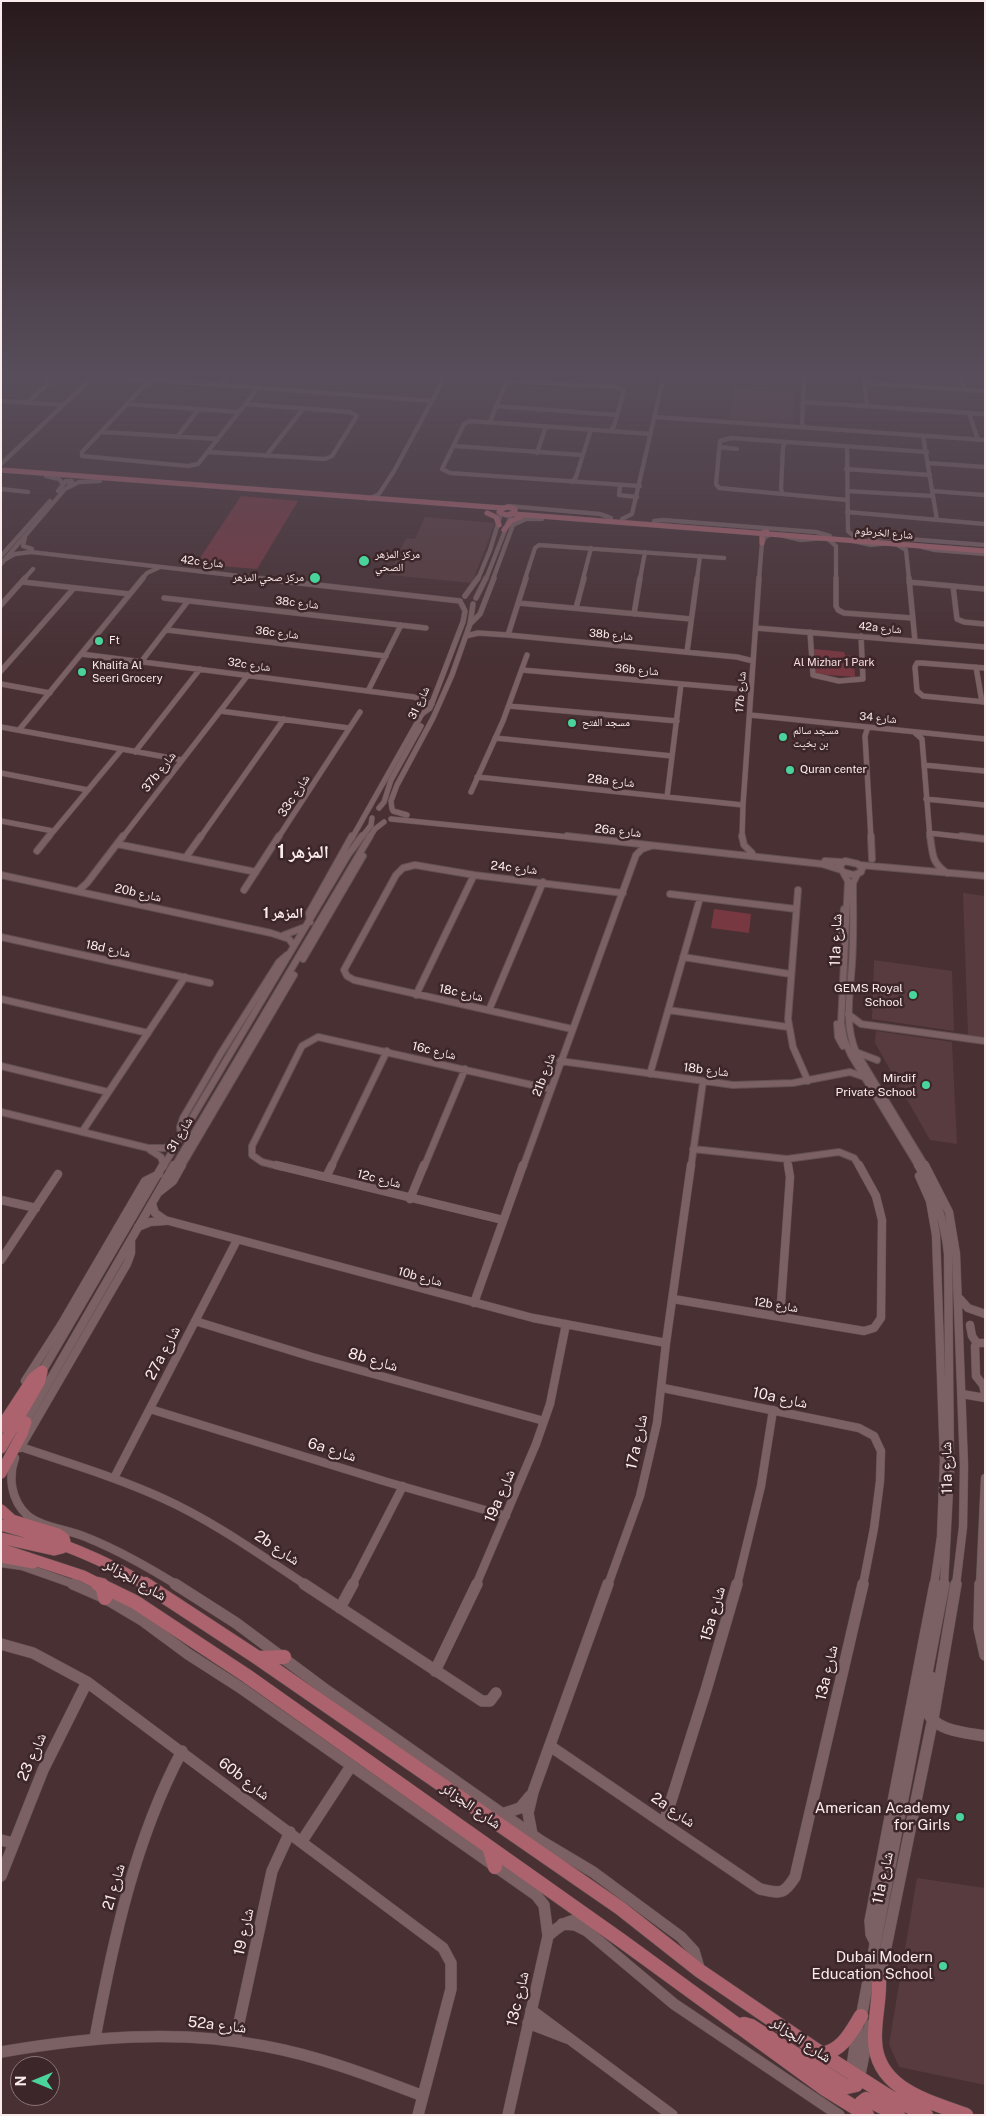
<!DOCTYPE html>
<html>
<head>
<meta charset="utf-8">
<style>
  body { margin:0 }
  #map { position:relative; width:986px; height:2116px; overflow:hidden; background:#483033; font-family:"Public Sans",sans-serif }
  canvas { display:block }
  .frame { position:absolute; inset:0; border:2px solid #faebec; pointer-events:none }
  .north { position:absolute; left:10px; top:2056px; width:50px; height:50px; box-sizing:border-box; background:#3d2629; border:1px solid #897577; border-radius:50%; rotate:270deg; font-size:14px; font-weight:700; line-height:20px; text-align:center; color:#faebec }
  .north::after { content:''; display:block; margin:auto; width:18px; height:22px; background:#4ad49c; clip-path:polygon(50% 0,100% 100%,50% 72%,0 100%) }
</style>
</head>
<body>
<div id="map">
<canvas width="986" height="2116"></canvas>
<div class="frame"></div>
<div class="north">N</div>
</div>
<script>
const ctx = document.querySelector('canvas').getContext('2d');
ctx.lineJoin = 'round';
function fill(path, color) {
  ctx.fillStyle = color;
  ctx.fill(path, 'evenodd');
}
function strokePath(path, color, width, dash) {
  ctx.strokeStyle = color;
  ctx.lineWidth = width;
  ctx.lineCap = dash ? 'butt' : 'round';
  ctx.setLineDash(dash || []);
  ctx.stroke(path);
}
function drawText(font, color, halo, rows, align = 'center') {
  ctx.font = font + ' "Public Sans","Noto Naskh Arabic",sans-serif';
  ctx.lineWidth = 5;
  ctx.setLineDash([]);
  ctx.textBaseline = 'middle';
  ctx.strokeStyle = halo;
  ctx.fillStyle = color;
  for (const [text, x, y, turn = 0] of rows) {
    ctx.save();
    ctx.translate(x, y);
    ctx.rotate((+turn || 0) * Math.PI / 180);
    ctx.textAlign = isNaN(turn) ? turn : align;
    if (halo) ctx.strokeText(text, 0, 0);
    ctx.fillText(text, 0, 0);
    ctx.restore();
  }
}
const built = new Path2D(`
  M734 389 794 393V424L729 419Z
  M425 517 495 523 472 583 389 575 406 538 415 539Z
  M963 893 985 896V1037L968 1035Z
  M874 960 952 971 954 1031 872 1019Z
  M876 1031 952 1042 957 1144 930 1140 875 1043Z
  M917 1878 985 1888V2085L899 2067 889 2044Z`);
const green = new Path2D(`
  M241 496 298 501 257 569 196 564Z
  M814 649 844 652 845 655 854 656 855 677 815 674Z
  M714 909 751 914 749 933 711 928Z`);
const minorFar4 = new Path2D(`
  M1 375 52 379
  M397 375 444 379
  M776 375 804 377
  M804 375 802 423 804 427
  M864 375 867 406
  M961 375 964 390
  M92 377 146 380
  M154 380 432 401
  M151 383 144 386 82 452V456L188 466 198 464 257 389
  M865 383 985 391
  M219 386 228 375
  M1 401 64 405
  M803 402 985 414
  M27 403 57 375
  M127 404 239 412
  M495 406 617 415
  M969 413 978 440
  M655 417 985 440
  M490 422 505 384 509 381 616 387 624 391 614 426 611 430
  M102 432 218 439
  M923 436 937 520
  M177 437 198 410
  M454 446 582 455
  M720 447 737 449
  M847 447 848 531 856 538
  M208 452 325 459 332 456 357 416 350 412 245 404
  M537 453 546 426
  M266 456 303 409
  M928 463 985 467
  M1 464 95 375
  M846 469 930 475
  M46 476 59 479 63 484
  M572 482 576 477 591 429
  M620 486 619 495 637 497
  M640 486 450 473 442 469 464 424 470 421 651 434
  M1 489 28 492
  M58 491 66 481H72L69 485
  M847 491 933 496
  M932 491 985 495
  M783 494 781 489 783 447 785 442
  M369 499 379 494 394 471 446 375
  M847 500 719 488 716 484 720 441 731 438 927 452
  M508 506 600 514 611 518
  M847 512 985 524
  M622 519 632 514 664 375
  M654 521 663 520 816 532 830 536
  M780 535 801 540 823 538
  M25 537 23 546 32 549
  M828 539 836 546V579
  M870 539 882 537 985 545
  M853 541 871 545 889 543
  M896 544 906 550 909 579
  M922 547 935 550 985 554
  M1 556 50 501
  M4 560 15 554 31 552 266 579
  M1 564 65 489 79 482 100 481
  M24 579 33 569
  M142 579 147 573 158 568
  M478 579 490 550 501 514
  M486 579 511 515
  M493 579 513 525 526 519H542
  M525 579 535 548 539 545 724 558
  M583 579 591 548
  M640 579 645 552
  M697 579 700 556
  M759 579 762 543 765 537 772 534`);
const minorFar3 = new Path2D(`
  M255 578 460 601
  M836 578V606L838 610 844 613 912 618
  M909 578 915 641
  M23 582 130 594
  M909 582 985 589
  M953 586 957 619 964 622 985 624
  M465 596 478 578
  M164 598 426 628
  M476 598 486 578
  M518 603 691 619
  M1 605 25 578
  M576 608 584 578
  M634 614 640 578
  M470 624 480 614 494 578
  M756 628 985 647
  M167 630 386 656
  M810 632 813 675 839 681 863 679 861 636
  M508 635 526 578
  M466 636 478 633 508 635 737 657 753 661
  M687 652 697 578
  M81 654 414 697 432 704
  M141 662 188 601
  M976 667 982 702
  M985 668 922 663H917L915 667 917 691 923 696 985 702
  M522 670 751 690
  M1 671 74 588
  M1 684 50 693
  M368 691 401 625
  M509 706 677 721
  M430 708 463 622 465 611 461 603
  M220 711 349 728
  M750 715 985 739
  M1 727 182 760
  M868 727 865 736 871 838
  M19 730 143 578
  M914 732 922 739 930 838
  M495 738 672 756
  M135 752 200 669
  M924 765 985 771
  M1 773 88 790
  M477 777 743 805
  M471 792 503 721 527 655
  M667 797 681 684
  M926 799 985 805
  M379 808 384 802 391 780 421 726
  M392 809 391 801 397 785 433 718 452 675 470 624 473 604
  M393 811 407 815
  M391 819 579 838
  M1 821 53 831
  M929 833 973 838
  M48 838 122 749
  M122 838 248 675
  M200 838 284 719
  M278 838 360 712
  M352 838 422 714 430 708
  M361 838 371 825 372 818
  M369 838 375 829 384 822
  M742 838 743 805 759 578`);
const minorFar2 = new Path2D(`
  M567 836 822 864 841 870
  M742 836 744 845 752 853
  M871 836 872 859
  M930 836C933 854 931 862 947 873
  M961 836 985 839
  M117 844 256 872
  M37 851 49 836
  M186 857 201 836
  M825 861 842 862
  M845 861 858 864 862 869 861 872 854 875 843 872 839 866Z
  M860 865 985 876
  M843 872 848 881 841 1023 844 1039 851 1055 919 1167
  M1 875 271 933 289 939 294 946
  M857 875 853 883C853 910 854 937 852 964 850 995 844 1023 856 1052L926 1167
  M244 890 279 836
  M798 890 788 1019 793 1047 808 1081
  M78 891 87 883 123 836
  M670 894 796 909
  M310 922 309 913 352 836
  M284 935 305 927
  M841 935 844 909
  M1 937 210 983
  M683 957 790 974
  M303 959 363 856
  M416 995 474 875
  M1 999 148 1033
  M489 1010 543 882
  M668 1010 788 1027
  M848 1014 861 1024 985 1041
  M837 1024 838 1037 843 1046
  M572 1029 354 980 347 976 344 970 396 875 403 868 415 865 474 875 623 893
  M856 1052 877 1060
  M560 1061 733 1085 793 1083 850 1072 864 1077
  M1 1066 108 1092
  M650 1074 700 898
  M1 1112 148 1148H165L177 1142
  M82 1132 185 977
  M181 1135 180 1127 183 1118 221 1053 279 962 287 955
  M693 1149 787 1159 839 1152 854 1158 860 1167
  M150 1150 161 1157 164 1166
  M787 1159 788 1167
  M163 1167 348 855 362 836
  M174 1167 370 836
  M181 1167 294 975
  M282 1167 262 1162 252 1155V1146L302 1046 318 1037 550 1089
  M331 1167 387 1051
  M424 1167 465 1069
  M523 1167 636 855 642 849 651 846
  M691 1167 703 1082`);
const minorFar1 = new Path2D(`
  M276 1165 503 1220
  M918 1165C935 1193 945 1222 948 1254L950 1470 944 1585
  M925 1165 949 1212 956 1254 964 1466 963 1527 956 1585
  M919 1176 930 1201 936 1235 944 1461 941 1537 934 1585
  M326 1177 332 1165
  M159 1192 173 1181 182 1165
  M410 1199 424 1165
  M1 1200 36 1208
  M152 1204 155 1213 165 1220 533 1318 666 1343
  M138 1227 150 1222 165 1221
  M1 1260 58 1174
  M959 1298 968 1308 985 1314
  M673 1299 864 1331 874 1328 881 1318 882 1220 876 1196 859 1165
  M474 1303 523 1165
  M780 1317 790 1177 788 1165
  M195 1321 312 1357 544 1421
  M970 1325 972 1336 977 1343
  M985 1343H977L975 1346 976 1376 983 1385 985 1393
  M40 1375 163 1165
  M25 1381 61 1325 145 1181 159 1174
  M663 1388 859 1428 874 1436 881 1451 880 1481 874 1528 863 1585
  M962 1394 985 1398
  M150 1409 387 1482 506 1516
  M24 1425 174 1165
  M1 1437 10 1422
  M21 1447C68 1463 116 1477 162 1498 213 1521 259 1554 306 1585
  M20 1448 127 1264 131 1253V1240
  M15 1458C8 1477 11 1500 27 1515 40 1527 71 1530 88 1538 120 1551 148 1567 177 1585
  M114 1478 237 1240
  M1 1563 22 1566 76 1585
  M352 1585 403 1486
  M476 1585 536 1444 550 1404 566 1324
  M608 1585 640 1496 657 1423 666 1343 691 1165
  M737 1585 761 1486 773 1410
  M980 1585 985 1478`);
const minor = new Path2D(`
  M73 1584 105 1598 142 1620 188 1654 241 1688 536 1895 544 1905 548 1936
  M175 1584 236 1623 326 1690 541 1841 593 1872 681 1937 694 1951 699 1968
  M304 1584 482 1701H490L496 1693
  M980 1584 979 1628 985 1655
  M340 1608 353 1584
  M1 1644 33 1653 87 1682 443 1948 451 1963V1989L418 2115
  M435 1671 477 1584
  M931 1677C930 1687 925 1699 927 1709 931 1731 968 1733 985 1736
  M550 1746 760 1889C780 1893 783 1896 795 1877L863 1584
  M502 1814 520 1808 530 1796
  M664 1823 706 1690 737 1584
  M532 1834 528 1813 533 1792 608 1584
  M1 1840 13 1843
  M302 1841 351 1766
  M1 1876 43 1770 87 1682
  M562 1924 575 1925 587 1931 674 2004 839 2115
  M875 1942 871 1934 870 1921 935 1584
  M879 1981 934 1713 956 1584
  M531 2010 672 2115
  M861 2018 944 1584
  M528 2023 567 2038
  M95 2038C113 1941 135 1839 182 1751
  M235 2041 272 1871 290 1832
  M1 2052C88 2037 177 2029 264 2046 319 2056 371 2076 423 2096
  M851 2072 858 2028
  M859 2079 870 2025
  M508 2115 548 1936C560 1925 571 1918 587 1919`);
const majorFar2 = new Path2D(`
  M1 470 503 508
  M508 507 515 509V513L506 515 499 512 500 509Z
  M487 513 496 517 499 525
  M514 514 985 551
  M504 530 511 521 521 517
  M762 543V533L767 532`);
const majorFar1 = new Path2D(`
  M1 1427 33 1378 42 1371
  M1 1448 40 1381 42 1371
  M1 1473 22 1434 26 1422
  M1 1510 12 1520 58 1534 64 1538 65 1542 62 1548 54 1550 1 1538
  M1 1525C53 1539 100 1557 146 1585
  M1 1549 83 1576 101 1585
  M1 1557 33 1563`);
const major = new Path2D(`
  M98 1584 135 1602 247 1676 622 1941 825 2089 867 2115
  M145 1584 258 1658 620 1908 700 1971 822 2054 888 2096 926 2115
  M102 1585 105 1598
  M258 1658 284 1657
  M489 1847 495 1867
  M879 1979C880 2000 874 2020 875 2040 876 2089 928 2101 966 2115
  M738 2026 744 2024 751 2026 847 2087 856 2085 859 2079
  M822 2054C843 2050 851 2032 861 2016
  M861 2111V2103L866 2099 898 2115`);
const markers = [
  [364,561,6,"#4ad49c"],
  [315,578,6,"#4ad49c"],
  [99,641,5,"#4ad49c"],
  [82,672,5,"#4ad49c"],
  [572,723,5,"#4ad49c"],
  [783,737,5,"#4ad49c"],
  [790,770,5,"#4ad49c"],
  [913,995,5,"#4ad49c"],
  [926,1085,5,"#4ad49c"],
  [960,1817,5,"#4ad49c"],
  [943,1966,5,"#4ad49c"]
];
const farStreetnames = [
  ["شارع الخرطوم",884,533,5],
  ["42c شارع",202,562,6],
  ["38c شارع",297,603,6],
  ["42a شارع",880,628,5],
  ["36c شارع",277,633,7],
  ["38b شارع",611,635,5],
  ["32c شارع",249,665,8],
  ["36b شارع",637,670,5],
  ["17b شارع",741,692,-86],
  ["شارع 31",419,703,-64],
  ["شارع 34",878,718,5]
];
const farPoinames = [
  ["مركز المزهر",375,555],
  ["الصحي",375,568],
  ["مركز صحي المزهر",304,578,"right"],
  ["Ft",109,641],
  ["Khalifa Al",92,666],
  ["Seeri Grocery",92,679],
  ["مسجد الفتح",582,723],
  ["مسجد سالم",793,731],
  ["بن بخيت",793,744],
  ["Quran center",800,770]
];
const farParknames = [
  ["Al Mizhar 1 Park",834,663]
];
const streetNames = [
  ["37b شارع",159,772,-52],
  ["28a شارع",611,781,6],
  ["33c شارع",294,796,-57],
  ["26a شارع",618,831,6],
  ["24c شارع",514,868,6],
  ["20b شارع",138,893,12],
  ["18d شارع",108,949,12],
  ["18c شارع",461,993,12],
  ["16c شارع",434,1051,13],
  ["18b شارع",706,1070,7],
  ["21b شارع",544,1075,-70],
  ["شارع 31",180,1135,-59],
  ["12c شارع",379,1179,14],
  ["10b شارع",420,1277,15],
  ["12b شارع",776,1305,9]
];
const poiNames = [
  ["GEMS Royal",903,988],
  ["School",903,1002],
  ["Mirdif",916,1078],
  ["Private School",916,1092]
];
const neighbourhoodNames = [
  ["المزهر 1",283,914]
];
const nearStreetnames = [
  ["11a شارع",836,940,-88],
  ["27a شارع",163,1353,-63],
  ["8b شارع",373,1360,16],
  ["10a شارع",780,1398,12],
  ["17a شارع",637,1442,-78],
  ["6a شارع",332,1450,17],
  ["11a شارع",947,1468,-91],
  ["19a شارع",500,1496,-67],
  ["2b شارع",277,1548,33],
  ["شارع الجزائر",135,1580,30],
  ["15a شارع",713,1614,-74],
  ["13a شارع",827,1673,-77],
  ["شارع 23",32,1757,-66],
  ["60b شارع",244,1779,37],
  ["شارع الجزائر",471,1806,35],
  ["2a شارع",673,1810,34],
  ["11a شارع",883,1878,-78],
  ["شارع 21",114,1887,-74],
  ["شارع 19",244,1932,-78],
  ["13c شارع",518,1999,-77],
  ["52a شارع",217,2025,6],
  ["شارع الجزائر",801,2040,34]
];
const nearPoinames = [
  ["American Academy",950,1808],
  ["for Girls",950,1825],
  ["Dubai Modern",933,1957],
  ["Education School",933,1974]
];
const districtNames = [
  ["المزهر 1",303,852]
];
fill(built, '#583b3e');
fill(green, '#773841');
strokePath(minorFar4, '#624f51', 4.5);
strokePath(minorFar3, '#624f51', 6);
strokePath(minorFar2, '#624f51', 8);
strokePath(minorFar1, '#624f51', 9);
strokePath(minor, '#624f51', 12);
strokePath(majorFar2, '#624f51', 5.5);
strokePath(majorFar1, '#624f51', 12);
strokePath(major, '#624f51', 15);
strokePath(minorFar4, '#7b6163', 4);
strokePath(minorFar3, '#7b6163', 5);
strokePath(minorFar2, '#7b6163', 6);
strokePath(minorFar1, '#7b6163', 8);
strokePath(minor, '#7b6163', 11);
strokePath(majorFar2, '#ac636d', 5);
strokePath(majorFar1, '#ac636d', 11);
strokePath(major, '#ac636d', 14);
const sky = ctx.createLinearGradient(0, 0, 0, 671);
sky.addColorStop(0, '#281a1c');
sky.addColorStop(0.56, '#584e5b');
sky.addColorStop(1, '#584e5b00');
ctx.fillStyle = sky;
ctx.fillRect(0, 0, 986, 671);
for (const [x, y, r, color] of markers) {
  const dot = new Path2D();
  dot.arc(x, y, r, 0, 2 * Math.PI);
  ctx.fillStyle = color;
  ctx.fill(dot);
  strokePath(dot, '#3d2629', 2);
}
drawText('11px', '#faebec', '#3d2629', farStreetnames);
drawText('11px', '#faebec', '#3d2629', farPoinames, 'left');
drawText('11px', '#f8dcde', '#3d2629', farParknames);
drawText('12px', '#faebec', '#3d2629', streetNames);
drawText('12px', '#faebec', '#3d2629', poiNames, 'right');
drawText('bold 14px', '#faebec', '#3d2629', neighbourhoodNames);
drawText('15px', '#faebec', '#3d2629', nearStreetnames);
drawText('15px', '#faebec', '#3d2629', nearPoinames, 'right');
drawText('bold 18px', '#faebec', '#3d2629', districtNames);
</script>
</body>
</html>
